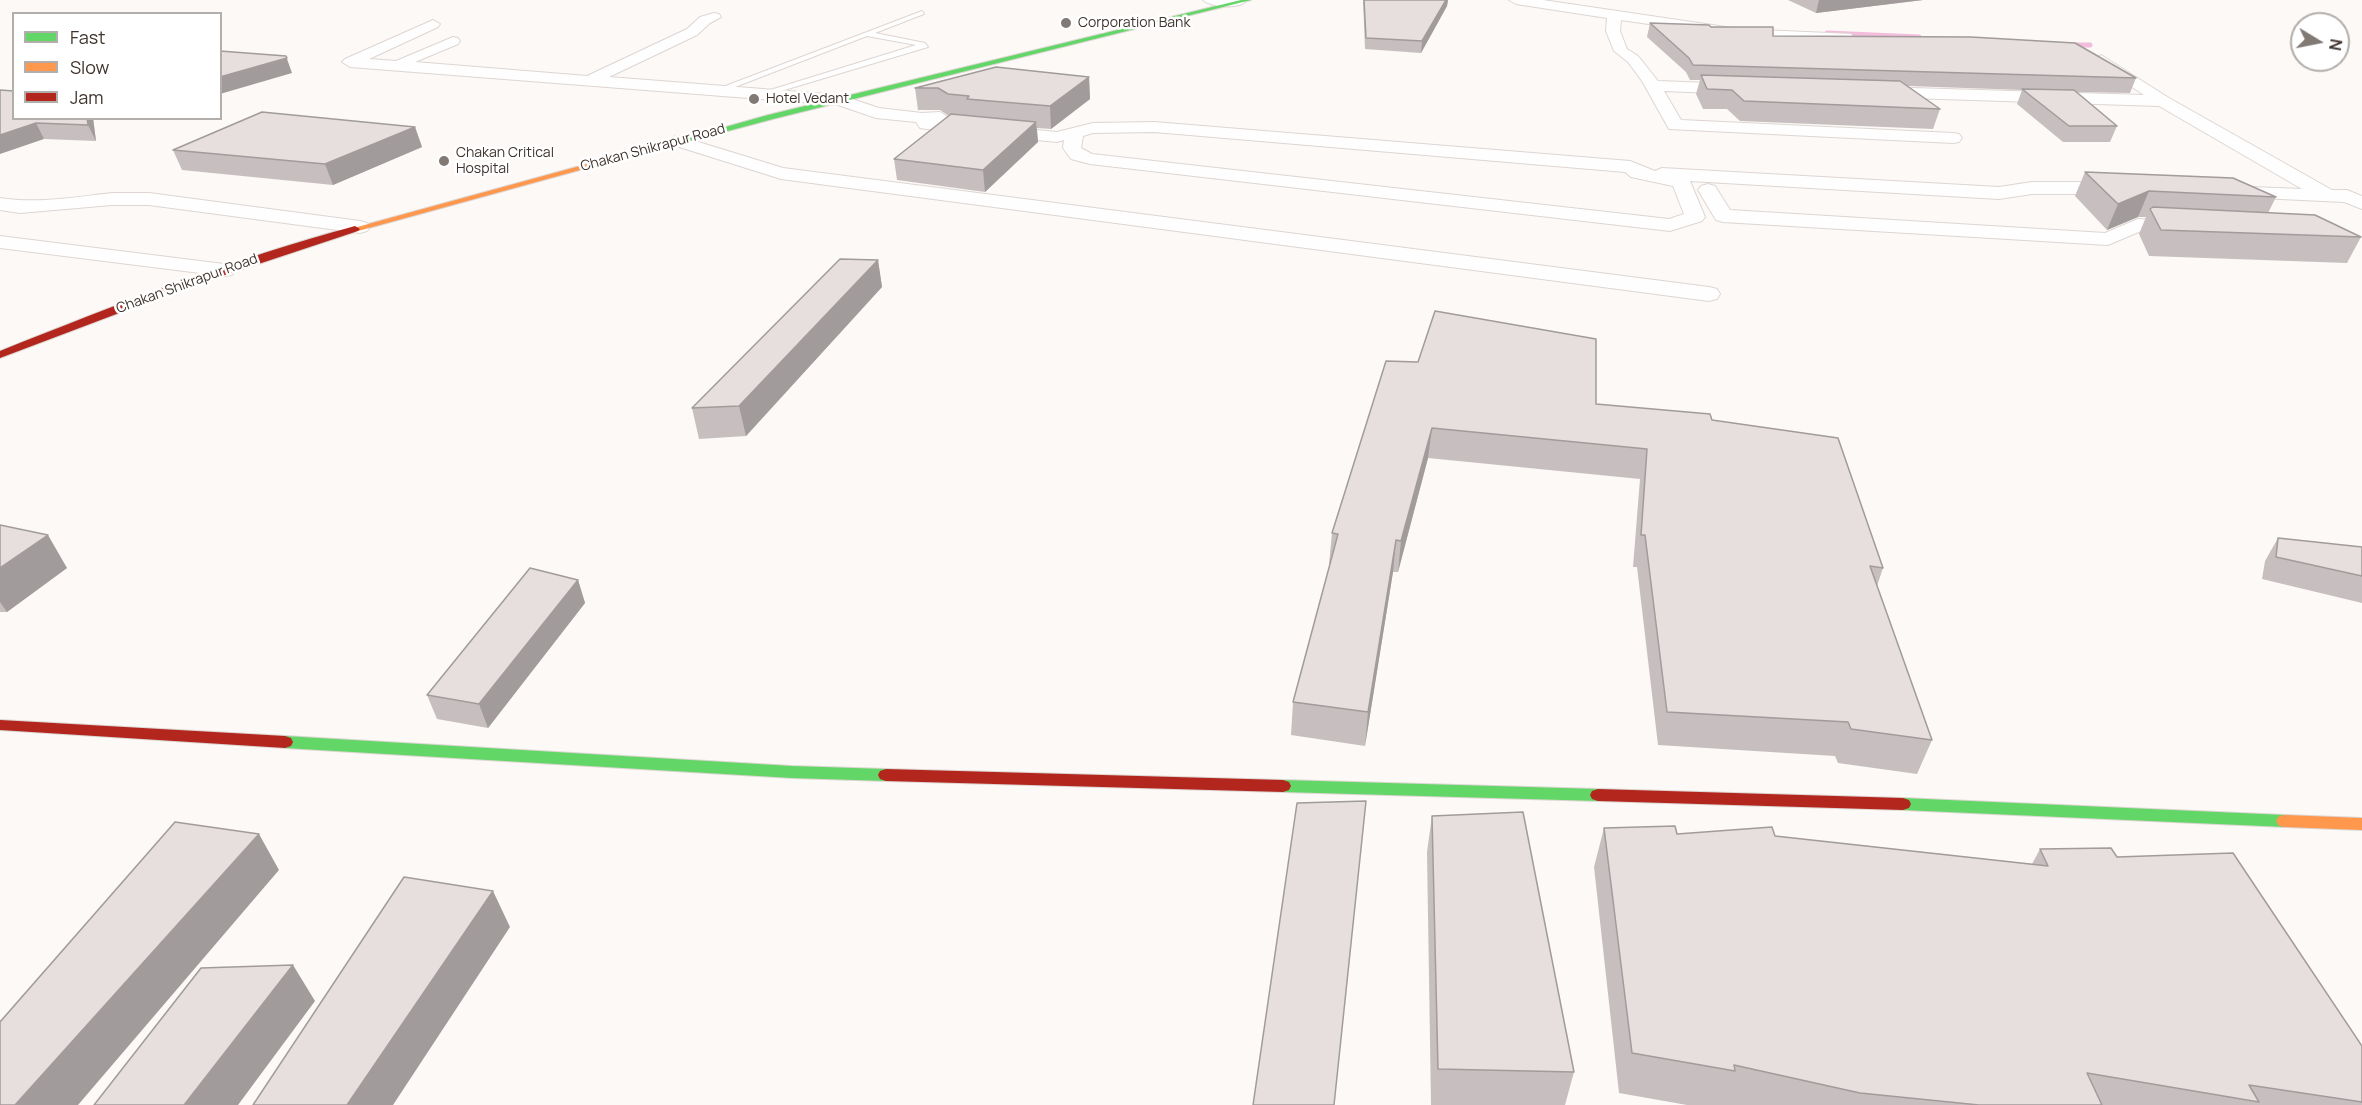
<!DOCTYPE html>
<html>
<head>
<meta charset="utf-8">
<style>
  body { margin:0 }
  #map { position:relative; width:2362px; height:1105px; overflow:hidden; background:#fcf9f7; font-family:Manrope,sans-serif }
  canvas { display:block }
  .legend { position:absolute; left:12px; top:12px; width:210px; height:108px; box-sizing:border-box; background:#fff; border:2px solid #b2aeab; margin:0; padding:8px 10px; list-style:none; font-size:18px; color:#3f342e }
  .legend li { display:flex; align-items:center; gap:12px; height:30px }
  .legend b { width:30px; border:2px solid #b2aeab }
  .north { position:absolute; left:2290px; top:12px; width:60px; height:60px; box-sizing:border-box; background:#fff; border:2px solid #b2aeab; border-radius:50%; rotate:100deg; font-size:16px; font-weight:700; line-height:24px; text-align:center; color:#3f342e }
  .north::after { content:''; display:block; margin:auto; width:21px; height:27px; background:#817974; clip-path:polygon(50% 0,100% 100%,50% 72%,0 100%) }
</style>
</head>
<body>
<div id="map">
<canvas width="2362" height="1105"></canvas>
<ul class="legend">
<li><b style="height:8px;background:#63d668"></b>Fast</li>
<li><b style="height:8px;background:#ff974d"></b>Slow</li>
<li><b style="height:8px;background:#b3261e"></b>Jam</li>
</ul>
<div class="north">N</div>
</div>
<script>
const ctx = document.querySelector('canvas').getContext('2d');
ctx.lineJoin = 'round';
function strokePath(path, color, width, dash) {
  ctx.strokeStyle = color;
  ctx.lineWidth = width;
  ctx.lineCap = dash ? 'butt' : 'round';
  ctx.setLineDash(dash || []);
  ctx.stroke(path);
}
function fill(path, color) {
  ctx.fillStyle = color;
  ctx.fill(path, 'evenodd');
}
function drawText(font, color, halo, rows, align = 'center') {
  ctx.font = font + ' Manrope,sans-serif';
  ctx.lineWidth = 5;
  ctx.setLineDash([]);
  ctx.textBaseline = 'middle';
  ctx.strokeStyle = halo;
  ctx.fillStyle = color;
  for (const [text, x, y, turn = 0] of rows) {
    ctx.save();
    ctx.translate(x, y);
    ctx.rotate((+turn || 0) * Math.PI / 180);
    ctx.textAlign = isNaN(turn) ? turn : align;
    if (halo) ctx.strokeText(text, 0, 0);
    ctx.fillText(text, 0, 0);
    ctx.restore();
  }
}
const stream = new Path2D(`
  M1827 33 1919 37
  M2066 45H2090`);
const lane = new Path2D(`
  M922 11 924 14 875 33 925 43 928 47 761 97 754 95 916 45 867 36 722 92 715 90Z`);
const street = new Path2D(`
  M1203 0H1243L1245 2C1237 9 1211 7 1203 0Z
  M1509 0H1543L1739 29 1851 34 1853 37 1851 40 1846 41 1739 37 1621 20 1620 31 1627 49 1638 56 1658 81 1738 84 1746 89 1738 94 1664 91 1681 120 1953 133 1959 134 1962 138 1959 142 1953 143 1669 129 1642 81 1628 62 1614 51 1606 31 1607 18 1516 4Z
  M714 13 719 14 721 17 710 23 697 35 609 77 840 95 879 108 922 113 940 112 948 117 945 121 1057 132 1093 123 1154 122 1630 161 1655 171 1662 168 1999 187 2032 182H2120L2127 184 2130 188 2127 192 2120 194H2032L1999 199 1690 181 1705 217 1702 221 1670 231 1090 164 1071 159 1063 148 1064 140 1057 142 926 129 920 128 916 122 876 118 838 105 350 67 342 62 345 59 433 20 440 24 438 27 369 59 396 61 453 37 458 38 460 41 458 44 415 62 587 76 687 29 700 17ZM1154 132 1625 172 1631 177 1673 186 1684 214 1669 219 1092 154 1081 148 1083 136 1093 133Z
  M2101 55 2169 98 2332 190H2347L2362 196V209L2344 202 2218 196 2215 192 2218 188 2225 186 2302 189 2159 106 1879 97 1871 92 1879 87 2144 95 2096 63 2093 60Z
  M679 136 783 168 1709 287 1717 289 1720 294 1717 299 1709 301 781 179 673 145 670 141 673 137Z
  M1708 184 1715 186 1730 210 2105 233 2138 219 2183 221 2190 223 2193 227 2190 231H2141L2108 245 1723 222 1716 220 1698 190 1701 186Z
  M112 193H149L360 221 367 223 370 227 367 231 360 233 149 205H112L20 213 0 210V198C37 204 75 197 112 193Z
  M0 236 232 265 235 270 232 275 224 276 0 248Z`);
const fast = new Path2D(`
  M1241 0H1251L773 119 634 156 630 154 768 115Z
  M285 736 792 766 886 769 892 771 894 775 892 779 886 781 792 778 285 748 279 746 277 742 279 738Z
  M1283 780 1598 789 1604 791 1606 795 1604 799 1598 801 1283 792 1277 790 1275 786 1277 782Z
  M1903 798 2285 815 2291 816 2294 821 2291 826 2285 827 1903 810 1897 808 1895 804 1897 800Z`);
const slow = new Path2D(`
  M631 152 638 154 358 231 350 229Z
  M2285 815 2362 818V830L2285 827 2279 826 2276 821 2279 816Z`);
const jam = new Path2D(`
  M355 226 360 229 358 231 180 290 0 358V351C115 305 236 258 355 226Z
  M0 720 285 736 291 738 293 742 291 746 285 748 0 730Z
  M886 769 1283 780 1289 782 1291 786 1289 790 1283 792 886 781 880 779 878 775 880 771Z
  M1598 789 1903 798 1909 800 1911 804 1909 808 1903 810 1598 801 1592 799 1590 795 1592 791Z`);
const wall = new Path2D(`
  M1363 0H1448L1447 6 1421 53 1365 49Z
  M1788 0H1923L1816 13Z
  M1650 23 1711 27 1773 36 2136 78 2130 93 2075 92 2117 126 2110 142H2063L2017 104 2022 90 1908 86 1940 109 1933 129 1740 121 1727 109H1703L1696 94 1700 80H1690L1686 72 1647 37Z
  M1089 77 1090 99 1051 129 1037 128 1038 142 985 192 897 180 894 159 949 116 940 110H918L915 88Z
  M14 118H93L96 141 44 139Z
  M415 127 422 147 333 185 182 170 173 150Z
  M2085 172 2276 197 2268 213 2361 237 2347 263 2149 256 2139 234 2146 217H2138L2107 230 2075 196Z
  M878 260 882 287 746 436 699 439 692 408Z
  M1386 361 1596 404 1712 420 1883 568 1877 586 1932 740 1917 774 1838 763 1835 756 1658 745 1637 567H1633L1640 479 1428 458 1398 572H1393L1365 746 1291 735 1293 702 1330 565 1329 564 1332 533Z
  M0 525 67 568 7 612H0Z
  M2278 538 2362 547V603L2262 579 2265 561Z
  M578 580 585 603 488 728 437 719 427 695Z
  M1432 816 1574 1072 1565 1105H1431L1427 852Z
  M1604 828 1677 834 1775 836 2032 864 2040 849 2117 857 2362 1046V1105H1687L1619 1093 1594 867Z`);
const shadedWall = new Path2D(`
  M1446 0H1448L1447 6 1421 53 1422 41Z
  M1819 0H1923L1816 13Z
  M286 56 292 73 220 94V77Z
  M1089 77 1090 99 1051 129 1050 106Z
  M87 118H93L96 141 88 125Z
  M1036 122 1038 142 985 192 983 170Z
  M36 123 44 139 0 154V135Z
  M415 127 422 147 333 185 325 164Z
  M2149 191 2138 217 2107 230 2118 204Z
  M878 260 882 287 746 436 739 406Z
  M1432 428 1428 458 1398 572 1401 541Z
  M48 535 67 568 7 612 0 602V568Z
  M1396 540 1393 572 1365 746 1368 712Z
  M578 580 585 603 488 728 479 704Z
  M259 834 279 870 78 1105H15Z
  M493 891 510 927 393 1105H347Z
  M293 965 315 1001 238 1105H184Z`);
const building = new Path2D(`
  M1364 0H1446L1422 41 1366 38Z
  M1650 23 1709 25 1711 27H1773V36L1971 37 2075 43 2136 78 1693 65 1689 58Z
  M220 51 286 56 287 58 220 77Z
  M996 67 1089 77 1050 106 967 99 969 96 948 94 938 88H915Z
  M1701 75 1900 81 1940 109 1744 101 1732 90 1707 89Z
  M2022 89 2074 90 2117 126H2069Z
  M0 90 14 91V118H87L88 125 36 123 0 135Z
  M262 112 415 127 325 164 173 150Z
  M951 114 1036 122 983 170 894 159Z
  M2085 172 2233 178 2276 197 2149 191 2118 204Z
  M2153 207 2315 215 2361 237 2161 230 2150 209Z
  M840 259 878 260 739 406 692 408Z
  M1435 311 1596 339V404L1710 414 1712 420 1838 438 1883 568 1870 566 1932 740 1851 729 1848 722 1667 712 1645 535H1641L1647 449 1432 428 1401 541 1396 540 1368 712 1293 702 1338 534 1332 533 1386 361 1418 362Z
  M0 525 48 535 0 568Z
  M2278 538 2362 547V576L2276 557Z
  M530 568 578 580 479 704 427 695Z
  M1366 801 1334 1105H1253L1297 803Z
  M1523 812 1574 1072 1438 1069 1432 816Z
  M175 822 259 834 15 1105H0V1022Z
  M1675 826 1677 834 1772 827 1775 836 2048 866 2040 849 2111 848 2117 857 2233 853 2362 1046V1102L2249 1085 2259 1102 2087 1073 2102 1105H1979L1860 1093 1734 1065 1735 1071 1632 1053 1604 828Z
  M404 877 493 891 347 1105H253Z
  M293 965 184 1105H94L201 968Z`);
const markers = [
  [1066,23,6,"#817974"],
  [754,99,6,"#817974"],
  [444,161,6,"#817974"]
];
const farPoinames = [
  ["Corporation Bank",1078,23],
  ["Hotel Vedant",766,99],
  ["Chakan Critical",456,153],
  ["Hospital",456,169]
];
const farStreetnames = [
  ["Chakan Shikrapur Road",653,148,-15],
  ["Chakan Shikrapur Road",187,284,-20]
];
strokePath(stream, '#f2bddb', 5);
strokePath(lane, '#ddd6d2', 2);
strokePath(street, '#ddd6d2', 2);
strokePath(fast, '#ddd6d2', 2);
strokePath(slow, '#ddd6d2', 2);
strokePath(jam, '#ddd6d2', 2);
fill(lane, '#fffefe');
fill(street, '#fffefe');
fill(fast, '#63d668');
fill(slow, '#ff974d');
fill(jam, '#b3261e');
fill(wall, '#c7bfbf');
fill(shadedWall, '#a29b9b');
fill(building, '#e7dede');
strokePath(building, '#a29b9b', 1.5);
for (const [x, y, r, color] of markers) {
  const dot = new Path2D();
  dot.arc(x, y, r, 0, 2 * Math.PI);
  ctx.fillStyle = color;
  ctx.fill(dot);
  strokePath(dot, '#fff', 2);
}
drawText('14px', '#3f342e', '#fff', farPoinames, 'left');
drawText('14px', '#3f342e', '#fff', farStreetnames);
</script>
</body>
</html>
